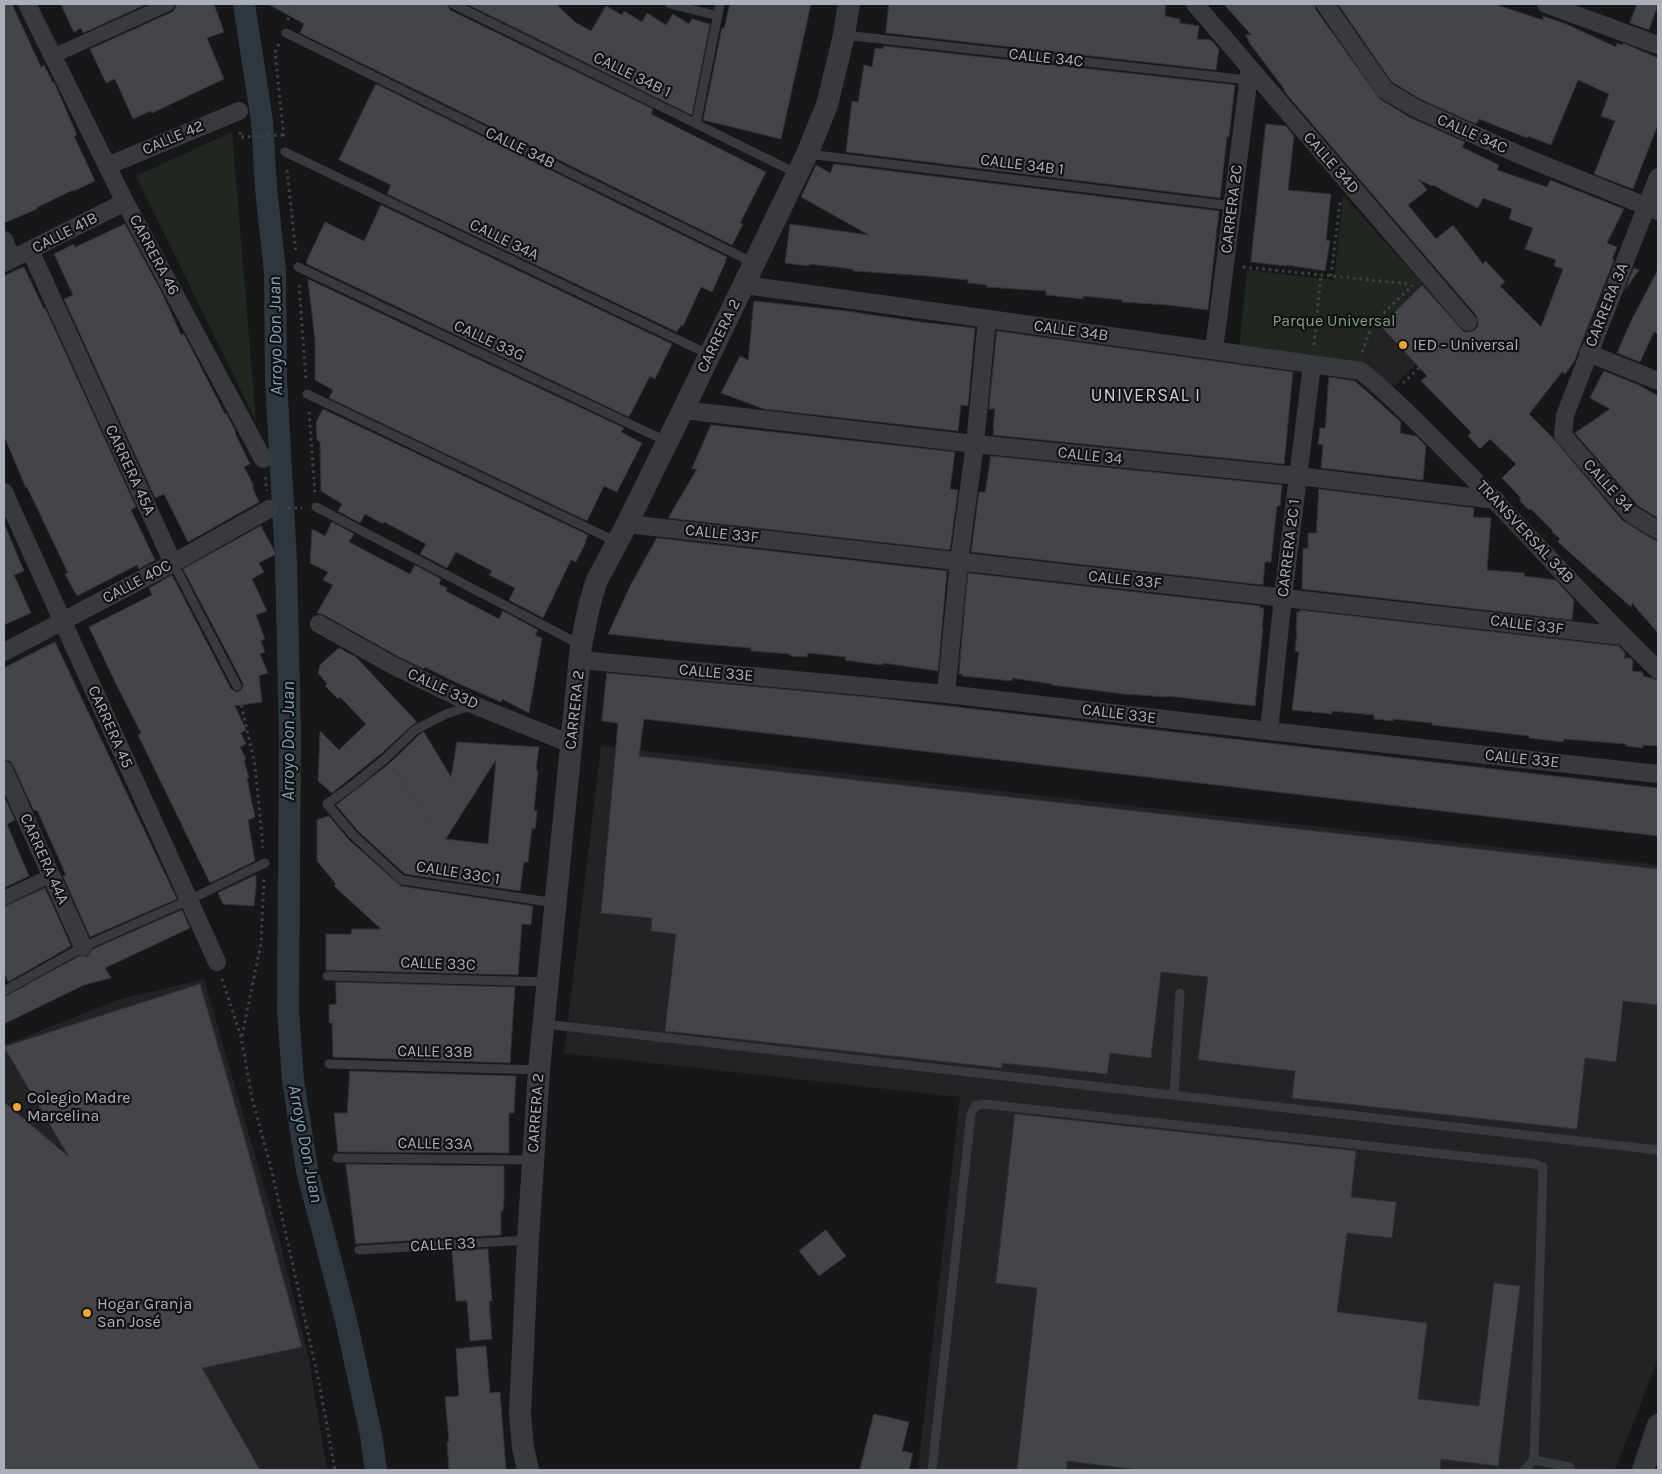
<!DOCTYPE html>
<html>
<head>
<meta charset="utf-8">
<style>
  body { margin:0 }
  #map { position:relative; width:1662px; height:1474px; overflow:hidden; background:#171719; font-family:Karla,sans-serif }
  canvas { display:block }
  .frame { position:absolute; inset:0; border:5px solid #aaafb9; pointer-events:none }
</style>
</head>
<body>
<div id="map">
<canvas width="1662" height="1474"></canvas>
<div class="frame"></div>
</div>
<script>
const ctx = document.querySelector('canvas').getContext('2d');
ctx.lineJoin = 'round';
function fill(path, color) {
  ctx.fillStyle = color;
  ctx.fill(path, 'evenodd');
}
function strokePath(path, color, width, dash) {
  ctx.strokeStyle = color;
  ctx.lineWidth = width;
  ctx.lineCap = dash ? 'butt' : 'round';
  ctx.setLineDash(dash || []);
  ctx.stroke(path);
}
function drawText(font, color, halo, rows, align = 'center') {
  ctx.font = font + ' Karla,sans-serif';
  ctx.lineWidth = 4.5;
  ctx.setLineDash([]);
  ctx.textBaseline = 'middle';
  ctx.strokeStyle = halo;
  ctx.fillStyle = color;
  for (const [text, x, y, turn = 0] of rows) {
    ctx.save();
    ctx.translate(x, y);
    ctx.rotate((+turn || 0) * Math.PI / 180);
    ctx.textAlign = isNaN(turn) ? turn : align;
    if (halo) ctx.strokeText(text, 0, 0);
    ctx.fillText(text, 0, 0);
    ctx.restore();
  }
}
const built = new Path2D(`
  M1422 283 1459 325 1391 388 1362 366 1377 325Z
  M601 746 1658 865V1359L1615 1470H918L960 1097 564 1053Z
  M204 979 280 1242 309 1360 327 1470H260L133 1251 57 1144 4 1204V1045L117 1000Z`);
const green = new Path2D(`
  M232 132 256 421 136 176Z
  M1343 195 1422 283 1377 325 1362 366 1239 350 1247 270 1334 280Z`);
const canal = new Path2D(`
  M244 4 262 121 266 188 275 272 276 379 286 561 290 736 288 1011 293 1080 307 1170 346 1320 371 1435 376 1470`);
const building = new Path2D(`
  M4 4H12L41 67 44 65 53 83 54 82 77 135 74 136 95 181 74 191 73 190 36 208 37 209 4 223Z
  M61 4H147L83 33 81 28 74 32Z
  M177 4H214L224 32 207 38 224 79 152 113 150 111 133 119 115 79 106 83 90 49 172 12 175 9Z
  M268 4H447L450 10 653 109 651 114 766 172 740 223 743 224 732 245 300 33 304 24Z
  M467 4H556L575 22 591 31 606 6 622 15 624 11 642 22 647 13 666 25 673 14 689 24 692 19 710 24 692 115Z
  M730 4H811L781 139 703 120 722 28H724Z
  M889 4H1166L1165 16 1180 19V23L1199 26 1197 39 1211 40 1219 49 1216 70 886 33Z
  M1224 4H1315L1316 10 1380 99 1411 118 1465 142 1462 147 1499 165 1497 170 1547 187 1550 180 1624 209 1607 243 1617 247 1612 259 1614 260 1574 362 1565 374 1562 372 1529 414 1553 438 1623 521 1653 539 1658 541V633L1632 603 1631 607 1558 542 1560 539 1552 532 1553 531 1531 509 1529 510 1520 501V497L1502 478 1516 464 1490 439 1480 449 1468 436 1471 432 1421 381 1427 376 1381 326 1422 285 1464 332H1469L1475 330 1478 326V321L1476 315 1283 90H1285L1248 41 1250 42 1245 35H1251ZM1419 180 1432 186 1434 185 1443 191 1478 208 1483 198 1512 209 1509 219 1533 228 1525 249 1556 260 1554 266 1563 269 1541 327 1500 286 1505 282 1486 261 1483 264 1453 225 1436 239 1408 205 1427 190Z
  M1338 4H1494L1543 20V16L1566 24 1616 47 1617 43 1622 45 1623 43 1658 58V124L1633 189 1594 174 1615 121 1601 116 1609 94 1578 80 1551 145 1528 136 1527 138 1479 119 1476 124 1420 99 1392 82Z
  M1637 4H1658L1649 30 1630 23Z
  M884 46 1235 85 1229 137H1227L1220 198 846 152 852 101 858 102 864 65 872 67 875 48 883 49Z
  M376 84 727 257 725 261H726L712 292 701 287 683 326 681 325 677 332 387 194 391 185 339 160Z
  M1266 124 1286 126 1294 136 1288 190 1331 194 1326 240 1330 241 1325 271 1287 265V266L1251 262Z
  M834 164 1219 211 1208 310 1168 305 1122 302V300L1083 296V299L1046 295V291L986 287 987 285 968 283V280L928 276 853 271V269L809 264V266L785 263 790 224 869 235 801 197 816 165 830 173Z
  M381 205 672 344 655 379 650 376 629 417 307 264V260L325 222 364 241Z
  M125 224 162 293 181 335 184 334 225 414 226 413 236 432 235 433 250 464 244 467 254 486H252L259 502 188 542 164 494 155 498 64 299 73 295 54 254 74 244 75 247Z
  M24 267 44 309 45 308 136 507 131 510 155 560 139 569 137 565 77 596 65 574 68 573 27 487 26 488 4 436V276Z
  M1634 268 1639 270 1625 290Z
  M1658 270V334L1654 332 1640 362 1617 353 1631 321Z
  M308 279 624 428 621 432 642 443 617 492 604 486 587 521 329 398 333 390 315 380V340Z
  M754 301 846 311 921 322 975 328 968 406 961 405 958 431 764 409 721 393 740 356 748 360Z
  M997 331 1293 372 1284 464 993 435 994 428 993 427 995 409H989Z
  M1604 371 1639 385 1658 396V518L1638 506 1575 433 1610 409 1590 398Z
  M1329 377 1355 381 1401 422 1400 433 1416 436 1426 446 1423 480 1321 468 1323 445 1318 444 1320 428H1325Z
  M323 409 588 535 585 542H586L576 562 571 560 543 618 509 600 515 588 489 575 492 571 456 552 447 568 420 554 426 544 384 522 383 524 365 514 360 523 338 511 342 504 321 491 320 442 317 440 316 423Z
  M711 425 955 452 950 489 958 490 950 550 668 518 697 469H692Z
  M991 456 1282 485 1280 506H1277L1271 562H1265L1263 585 971 552 979 492H985Z
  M1319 489 1474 508 1473 517 1491 518 1487 570 1525 573 1524 576 1556 580 1574 600 1572 620 1302 589 1303 548 1308 549V533H1316Z
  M332 522 354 534 349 542 383 560 410 574 415 565 441 579 439 584 447 588 446 591 499 619 503 611 538 630 535 635 542 638 529 713 502 699 501 702 457 683 425 667 424 669 399 657 324 615 317 613 333 585 323 580 328 572 310 563 312 529 325 536Z
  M4 523 24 571 14 575 31 613 4 625Z
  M261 526 276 554 259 563 264 572 252 579 267 611 256 615 265 639 261 641 265 652 260 654 268 673 259 676 262 702 235 706 246 730 241 733 246 744 240 747 246 759 244 760 249 778 247 779 255 817 248 820 255 861 210 883 138 735 141 733 116 684 89 627 152 595 149 588 172 575 231 689 236 692 240 691 243 687V683L183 569Z
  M657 538 947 571 938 671 883 663V665L865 663 845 660 846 657 808 653 807 657 790 656V654L751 651V648L691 643 608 634 631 584Z
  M968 573 1260 606V608H1264L1262 627 1263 628 1255 706 1168 696 1167 697 1124 694 1052 685V684L1012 678V681L962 676V674H959Z
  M1300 610 1619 646 1625 653 1624 658H1631L1633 661 1632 671 1643 672V676L1658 680V746L1643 745V748L1626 746V744L1564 739 1563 742 1529 738V736L1432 725V723L1393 719V721L1374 719V715L1332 711V714L1292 710 1299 652 1295 651 1297 631H1296L1297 612H1300Z
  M55 642 177 899 90 937 63 876 66 875 37 810 34 811 13 765 10 761 4 760V668Z
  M339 648 356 657 417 722 411 726 382 753 332 793 318 781 320 731 339 750 366 724 340 697 338 699 325 686 327 684 318 673 320 665Z
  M607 673 879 698 1658 788V836L644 719 639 756 1658 869V1005L1623 1001 1616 1062 1585 1058 1577 1129 1292 1098 1295 1071 1198 1060 1208 977 1161 972 1151 1058 1110 1053 1107 1074 1002 1063V1068L665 1031 676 934 651 931 652 918 601 913 618 723 602 721Z
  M424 732 451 777 457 742 539 747 536 770 538 771 534 810 537 811 535 829 532 828 528 862H524L520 891 405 874 358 831 336 805 390 763 419 735ZM496 760 488 844 446 839Z
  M4 796 15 820 7 824 29 876 4 888Z
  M329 816 349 840 401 886 533 906 531 925 522 924 518 975 326 970V934H351L352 929H381L334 886 336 884 317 861V820Z
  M256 875V887L254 906 223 904 218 893Z
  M45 888 71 946 8 982 4 972V907Z
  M182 910 190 928 105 968 111 978 84 985 4 1024V997L79 956H88L93 949Z
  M336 982 515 987 510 1063 333 1057 332 1023H329V1005L336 1004Z
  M200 984 244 1136 302 1347 202 1368 260 1470H4V1102L69 1157 4 1047Z
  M350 1071 516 1076 514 1113H509V1153L338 1152 334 1113H347Z
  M1015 1114 1356 1151 1351 1197 1396 1202 1392 1238 1347 1233 1337 1312 1427 1323 1418 1399 1479 1406 1494 1283 1520 1286 1498 1466 1441 1459 1440 1470H1140L1067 1461 1066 1470H1017L1037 1288 996 1283Z
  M346 1164 504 1166V1201L503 1211H501V1235L356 1244Z
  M826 1230 846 1256 819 1276 799 1251Z
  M488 1249 492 1301H489L492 1339 470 1341 467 1301H456L452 1251Z
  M486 1346 490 1393 500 1392 506 1470H449L447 1442H449L445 1397 459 1396 456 1349Z
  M874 1414 909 1422 902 1451 913 1453 909 1470H860Z`);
const path = new Path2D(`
  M288 20 292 4
  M279 44 275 52 284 139
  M240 132V137L283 135
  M287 170 296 253
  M1243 267 1410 284
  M1331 276 1340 202
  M299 285 306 381
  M1314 345 1321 275
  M1362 352 1372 324 1413 285
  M1403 383 1455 334
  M309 412 315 493
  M265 477 267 491
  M288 508H302
  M240 699 255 765 263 848
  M394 769 435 828
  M222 979 241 1037 252 1098 272 1172 319 1382 335 1470
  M242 1036 261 943 264 879`);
const service = new Path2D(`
  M453 4 798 174
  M670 4 718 16
  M286 33 754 263
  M844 35 1248 80
  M696 124 720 4
  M285 152 710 355
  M808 154 1232 206
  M298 267 668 442
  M307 394 617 542
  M316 507 581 645
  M173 563 237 686
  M471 706 446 714 415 730 386 758 353 785 327 804 353 835 402 880 556 903
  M327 976 548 982
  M4 991 83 947 189 900 265 863
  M544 1024 1658 1150
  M329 1064 539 1070
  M1174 1095 1180 993
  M337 1158 533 1160
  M359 1250 528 1240
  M1534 1460 1570 1467
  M932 1470 971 1114 975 1106 984 1104 1535 1164 1543 1167 1534 1460 1524 1470`);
const pedestrian = new Path2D(`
  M53 56 168 4
  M4 898 52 875`);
const minor = new Path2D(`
  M27 4 125 202 263 459
  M1195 4 1468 322
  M1325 4 1385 90 1415 108 1522 156 1658 211
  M1546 4 1658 45
  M107 166 239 111
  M1658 177 1565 415 1563 435 1631 514 1658 530
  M4 240 12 259
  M30 250 173 563
  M4 263 125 202
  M745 285 1361 371C1392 396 1419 424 1447 452 1519 523 1585 600 1658 670
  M1214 350 1250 68
  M1588 353 1658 381
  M683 410 975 444 1298 476 1496 500
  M4 492 217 962
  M627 524 1622 636
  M319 624 394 666 474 705 571 744
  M4 652 173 563 269 509
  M580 660 946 694 1269 731 1658 774
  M946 694 959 561 975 444 987 319
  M1269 731 1283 597 1312 365
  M4 770 83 947`);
const tertiary = new Path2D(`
  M528 1470 523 1448 520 1413 528 1240 539 1070 581 645 589 607 596 582 627 524 683 410 807 154 827 105 844 35 849 4
  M1643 1470 1658 1425`);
const markers = [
  [1403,345,5,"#f0a538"],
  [17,1107,5,"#f0a538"],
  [87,1313,5,"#f0a538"]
];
const streetNames = [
  ["CALLE 34C",1046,58,6],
  ["CALLE 34B 1",632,75,26],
  ["CALLE 34C",1472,134,24],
  ["CALLE 42",173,138,-23],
  ["CALLE 34B",520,148,26],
  ["CALLE 34D",1331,163,49],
  ["CALLE 34B 1",1022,165,7],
  ["CARRERA 2C",1232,209,-83],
  ["CALLE 41B",65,233,-27],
  ["CALLE 34A",504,240,26],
  ["CARRERA 46",154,255,62],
  ["CARRERA 3A",1607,305,-68],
  ["CALLE 34B",1071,331,8],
  ["CARRERA 2",719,336,-64],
  ["CALLE 33G",489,341,25],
  ["CALLE 34",1090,456,6],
  ["CARRERA 45A",130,470,65],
  ["CALLE 34",1608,486,48],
  ["TRANSVERSAL 34B",1525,532,47],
  ["CALLE 33F",722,534,6],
  ["CARRERA 2C 1",1289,548,-83],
  ["CALLE 33F",1125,580,6],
  ["CALLE 40C",137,582,-28],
  ["CALLE 33F",1527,625,7],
  ["CALLE 33E",716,673,5],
  ["CALLE 33D",443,689,25],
  ["CARRERA 2",575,710,-84],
  ["CALLE 33E",1119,714,7],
  ["CARRERA 45",110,727,66],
  ["CALLE 33E",1522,759,6],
  ["CARRERA 44A",44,859,66],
  ["CALLE 33C 1",458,873,9],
  ["CALLE 33C",438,964,2],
  ["CALLE 33B",435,1052,1],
  ["CARRERA 2",536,1113,-86],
  ["CALLE 33A",435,1144,1],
  ["CALLE 33",443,1245,-3]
];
const parkNames = [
  ["Parque Universal",1334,321]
];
const poiNames = [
  ["IED - Universal",1413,345],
  ["Colegio Madre",27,1098],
  ["Marcelina",27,1116],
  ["Hogar Granja",97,1304],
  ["San José",97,1322]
];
const waterNames = [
  ["Arroyo Don Juan",276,336,-91],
  ["Arroyo Don Juan",289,741,-90],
  ["Arroyo Don Juan",305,1144,79]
];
const neighbourhoodNames = [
  ["UNIVERSAL I",1146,396]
];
fill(built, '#232326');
fill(green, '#1f2720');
strokePath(canal, '#2d373d', 22);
fill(building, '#444549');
strokePath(building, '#313235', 1);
strokePath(path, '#3e4145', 3, [2.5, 4]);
strokePath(service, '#383a3e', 9);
strokePath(pedestrian, '#383a3e', 14);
strokePath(minor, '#383a3e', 18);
strokePath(tertiary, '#383a3e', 22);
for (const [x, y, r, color] of markers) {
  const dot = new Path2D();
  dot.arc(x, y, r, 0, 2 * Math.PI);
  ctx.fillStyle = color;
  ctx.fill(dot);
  strokePath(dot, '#121214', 2);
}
drawText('16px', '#aaafb9', '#121214', streetNames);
drawText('16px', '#81a481', '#121214', parkNames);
drawText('16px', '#aaafb9', '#121214', poiNames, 'left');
drawText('italic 18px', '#81a0b3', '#121214', waterNames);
ctx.letterSpacing = '1px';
drawText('18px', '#cbced5', '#121214', neighbourhoodNames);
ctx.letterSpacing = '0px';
</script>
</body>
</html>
